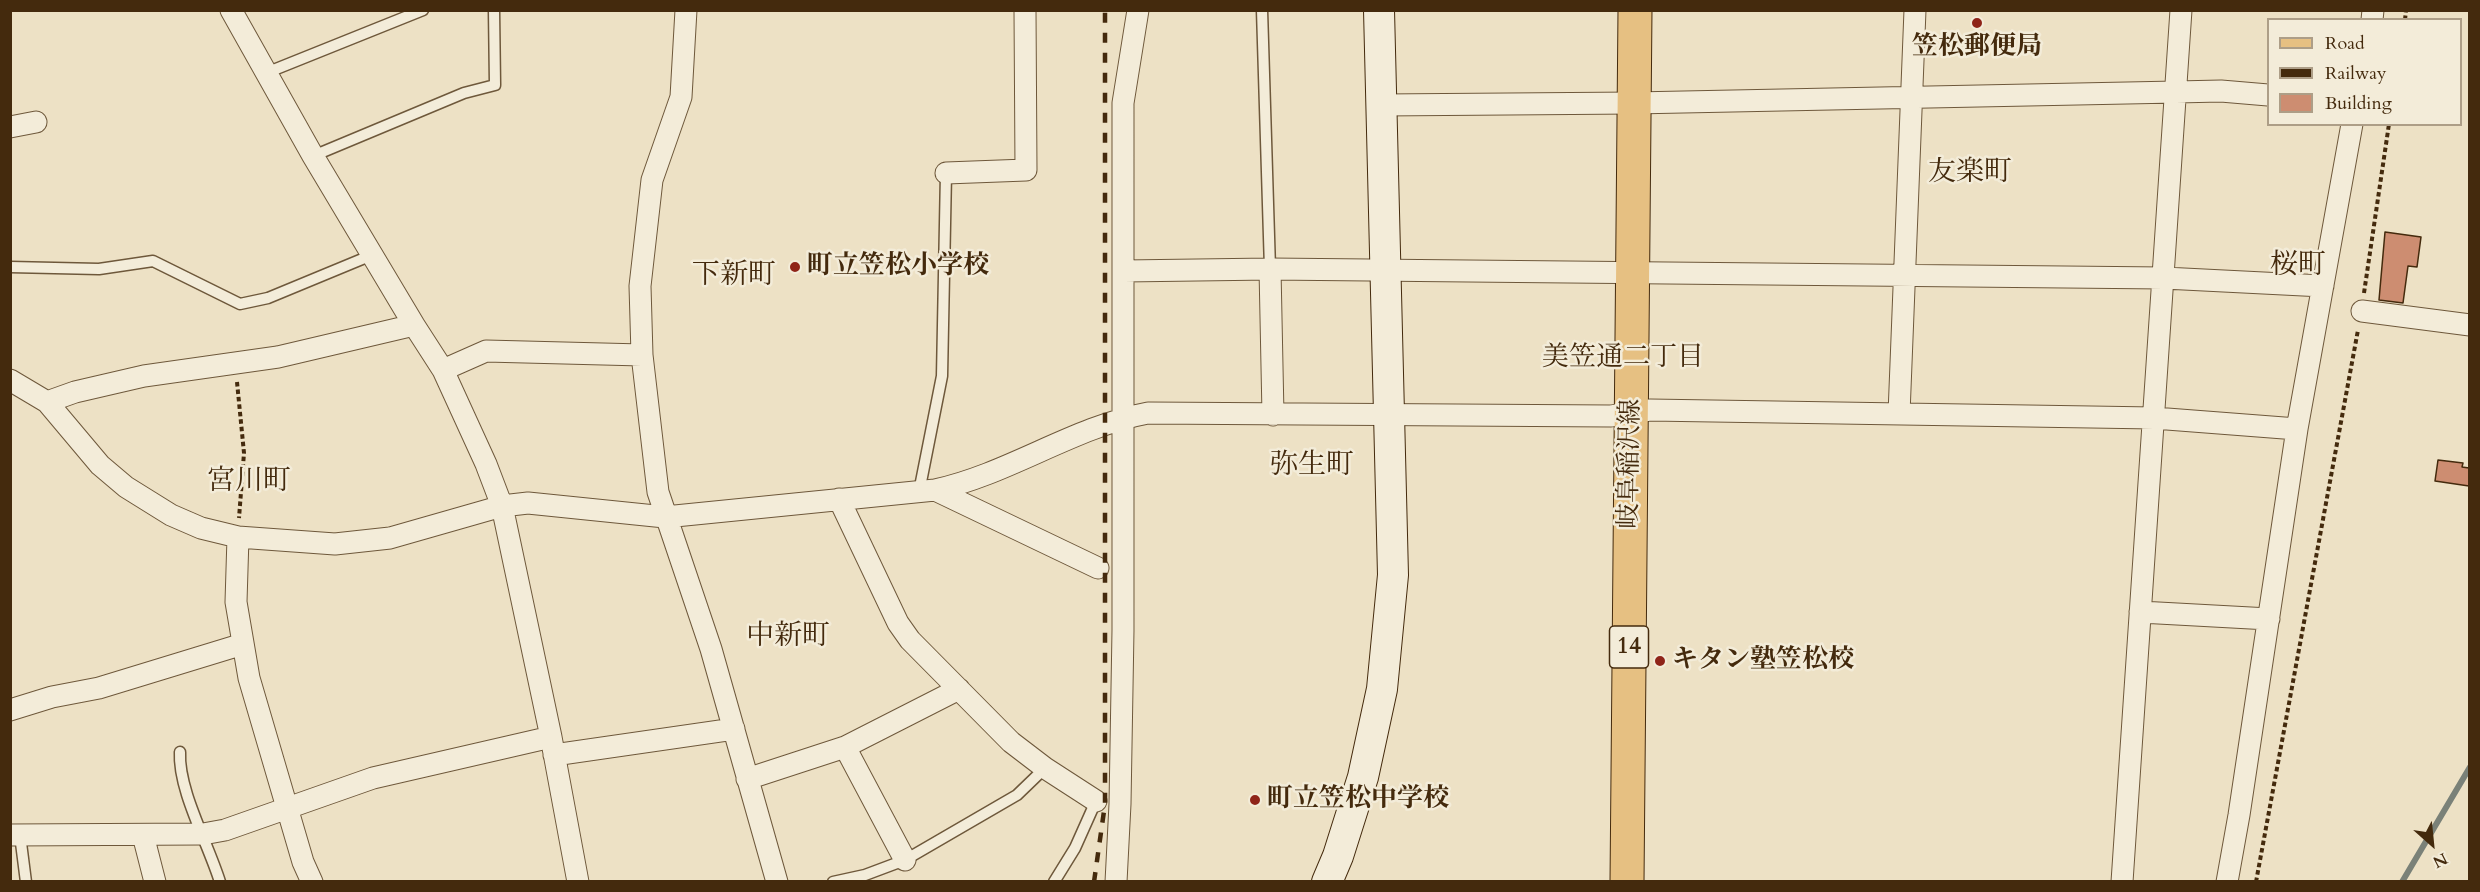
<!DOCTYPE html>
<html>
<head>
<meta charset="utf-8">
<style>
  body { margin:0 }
  #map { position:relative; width:2480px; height:892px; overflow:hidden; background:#ede1c5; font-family:Cardo,serif }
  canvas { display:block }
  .frame { position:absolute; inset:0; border:12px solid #442a0d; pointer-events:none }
  .legend { position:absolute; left:2267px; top:18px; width:195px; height:108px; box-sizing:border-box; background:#f3ecd9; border:2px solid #ad9e87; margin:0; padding:8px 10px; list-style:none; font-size:18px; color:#442a0d }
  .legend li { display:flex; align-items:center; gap:12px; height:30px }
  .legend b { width:30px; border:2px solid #ad9e87 }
  .north { position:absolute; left:2402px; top:814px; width:60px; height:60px; -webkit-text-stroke:4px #f3ecd9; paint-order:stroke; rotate:153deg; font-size:16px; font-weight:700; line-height:24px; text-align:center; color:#442a0d }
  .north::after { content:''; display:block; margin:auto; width:21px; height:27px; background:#442a0d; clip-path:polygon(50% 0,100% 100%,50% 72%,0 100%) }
</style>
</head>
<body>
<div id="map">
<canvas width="2480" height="892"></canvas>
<div class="frame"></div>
<ul class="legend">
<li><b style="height:8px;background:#e6c082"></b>Road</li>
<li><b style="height:8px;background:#442a0d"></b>Railway</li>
<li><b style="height:16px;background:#cd8d71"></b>Building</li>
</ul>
<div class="north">N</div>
</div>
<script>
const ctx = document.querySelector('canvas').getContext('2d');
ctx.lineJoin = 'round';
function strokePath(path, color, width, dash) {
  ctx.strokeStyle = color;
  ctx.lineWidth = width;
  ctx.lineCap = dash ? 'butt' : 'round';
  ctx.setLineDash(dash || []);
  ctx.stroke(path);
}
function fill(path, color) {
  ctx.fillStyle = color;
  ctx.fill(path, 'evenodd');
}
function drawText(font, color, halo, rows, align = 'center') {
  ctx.font = font + ' Cardo,"Noto Serif JP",serif';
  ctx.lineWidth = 5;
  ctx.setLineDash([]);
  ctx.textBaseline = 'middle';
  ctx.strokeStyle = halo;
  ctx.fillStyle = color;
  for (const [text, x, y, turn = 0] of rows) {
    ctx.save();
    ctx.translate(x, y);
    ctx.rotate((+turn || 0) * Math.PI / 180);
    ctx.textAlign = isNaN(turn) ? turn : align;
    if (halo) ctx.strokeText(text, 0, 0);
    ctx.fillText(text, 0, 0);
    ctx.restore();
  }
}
const stream = new Path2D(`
  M2402 882 2470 767`);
const building = new Path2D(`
  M2385 232 2421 237 2417 267 2408 266 2403 303 2379 300Z
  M2438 460 2463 463 2462 467 2469 468V486L2435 481Z`);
const path = new Path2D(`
  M2405 20 2406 10
  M2364 293 2389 124
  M237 382 244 453 239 518
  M2256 882 2358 330`);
const lane = new Path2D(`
  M1262 10 1270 269
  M266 73 423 10
  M313 156 464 93 495 85 494 10
  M10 267 99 269 153 261 240 304 268 298 372 255
  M919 492 942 376 946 173
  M180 752C178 790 208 843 220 882
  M20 835 26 882
  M833 882 865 875 905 860 1017 795 1045 768
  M1054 882 1075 848 1096 801`);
const street = new Path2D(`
  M231 10 313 156 414 325 443 370 486 464 502 506 551 737 578 882
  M686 10 681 97 652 180 640 286 642 355 658 492 711 649 777 882
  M2372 20 2373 10
  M1382 105 1634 103 2176 92 2221 91 2268 95
  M10 127 36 122
  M946 173 1026 170 1025 10
  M1270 269 1273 415
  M1124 271 1270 269 2164 278 2323 286
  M2362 311 2470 325
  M443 370 486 351 642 355
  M10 380 47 402 100 465 126 487 171 515 201 528 238 537 335 544 390 538 502 506 528 503 665 517 935 490C1009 474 1073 427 1148 413L1611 416 1650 410 2154 418 2297 429
  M47 402 75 392 144 376 278 357 414 325
  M1899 414 1915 10
  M935 490 1098 568
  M839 499 898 623 910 640 1011 742 1045 768 1096 801
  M238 537 236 602 249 678 303 862 312 882
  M2140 612 2269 619
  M10 710 52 697 99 688 243 644
  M845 747 905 860
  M554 755 734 729
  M747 779 845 747 959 689
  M10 835 203 834 225 830 373 778 551 737
  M143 835 155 882
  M1116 882 1120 804 1123 630V103L1138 10
  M2122 882 2181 10
  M2227 882 2239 815 2297 429 2352 124`);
const secondary = new Path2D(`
  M1327 882 1338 856 1363 777 1382 689 1393 575 1379 10`);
const primary = new Path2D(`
  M1627 882 1635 10`);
const rail = new Path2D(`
  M1094 882 1105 804V10`);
const markers = [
  [1977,23,6,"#8f2418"],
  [795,267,6,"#8f2418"],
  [1660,661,6,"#8f2418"],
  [1255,800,6,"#8f2418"]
];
const shields = [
  [1629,647,39]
];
const shieldNames = [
  ["14",1629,647]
];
const poiNames = [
  ["笠松郵便局",1977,48,"center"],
  ["町立笠松小学校",807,267],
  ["キタン塾笠松校",1672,661],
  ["町立笠松中学校",1267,800]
];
const streetNames = [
  ["岐阜稲沢線",1631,464,-89]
];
const neighbourhoodNames = [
  ["美笠通二丁目",1623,359]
];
const quarterNames = [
  ["友楽町",1970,174],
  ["桜町",2298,267],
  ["下新町",734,277],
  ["弥生町",1312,467],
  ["宮川町",249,483],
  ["中新町",788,638]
];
strokePath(stream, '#7a8178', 6);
fill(building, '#cd8d71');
strokePath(building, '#442a0d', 1.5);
strokePath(lane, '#6e583b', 13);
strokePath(street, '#6e583b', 23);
strokePath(secondary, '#442a0d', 32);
strokePath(primary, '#442a0d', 35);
strokePath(path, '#442a0d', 4, [4.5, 3]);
strokePath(lane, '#f3ecd9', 10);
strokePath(street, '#f3ecd9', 21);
strokePath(secondary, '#f3ecd9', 30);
strokePath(primary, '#e6c082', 33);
strokePath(rail, '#442a0d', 4.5, [10, 10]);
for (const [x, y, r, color] of markers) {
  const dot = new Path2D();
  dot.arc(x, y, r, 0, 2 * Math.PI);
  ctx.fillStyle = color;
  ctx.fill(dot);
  strokePath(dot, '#f3ecd9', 2);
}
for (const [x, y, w] of shields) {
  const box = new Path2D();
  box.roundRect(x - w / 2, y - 21, w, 42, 4.5);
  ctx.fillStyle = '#f3ecd9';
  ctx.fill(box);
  strokePath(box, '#442a0d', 1.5);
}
drawText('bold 24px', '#442a0d', null, shieldNames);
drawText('bold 26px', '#442a0d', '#f3ecd9', poiNames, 'left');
drawText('26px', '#442a0d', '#f3ecd9', streetNames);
drawText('27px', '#442a0d', '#f3ecd9', neighbourhoodNames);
drawText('28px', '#442a0d', '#f3ecd9', quarterNames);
</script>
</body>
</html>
